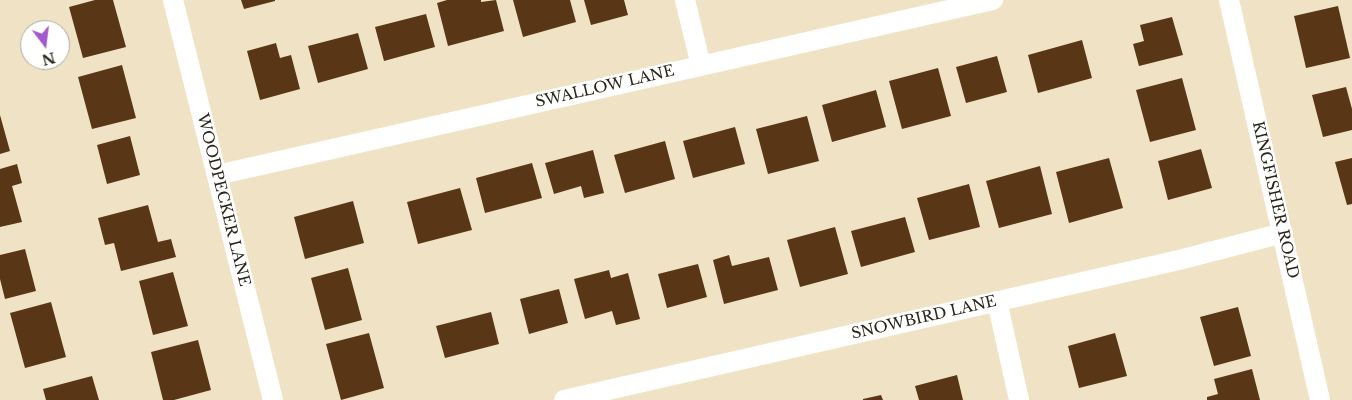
<!DOCTYPE html>
<html>
<head>
<meta charset="utf-8">
<style>
  body { margin:0 }
  #map { position:relative; width:1352px; height:400px; overflow:hidden; background:#f0e3c5; font-family:"Libre Baskerville",serif }
  canvas { display:block }
  .north { position:absolute; left:20px; top:20px; width:50px; height:50px; box-sizing:border-box; background:#fff; border:1px solid #a9a8a3; border-radius:50%; rotate:165deg; font-size:14px; font-weight:700; line-height:20px; text-align:center; color:#292519 }
  .north::after { content:''; display:block; margin:auto; width:18px; height:22px; background:#a358cb; clip-path:polygon(50% 0,100% 100%,50% 72%,0 100%) }
</style>
</head>
<body>
<div id="map">
<canvas width="1352" height="400"></canvas>
<div class="north">N</div>
</div>
<script>
const ctx = document.querySelector('canvas').getContext('2d');
ctx.lineJoin = 'round';
function fill(path, color) {
  ctx.fillStyle = color;
  ctx.fill(path, 'evenodd');
}
function strokePath(path, color, width, dash) {
  ctx.strokeStyle = color;
  ctx.lineWidth = width;
  ctx.lineCap = dash ? 'butt' : 'round';
  ctx.setLineDash(dash || []);
  ctx.stroke(path);
}
function drawText(font, color, halo, rows, align = 'center') {
  ctx.font = font + ' "Libre Baskerville",serif';
  ctx.lineWidth = 5;
  ctx.setLineDash([]);
  ctx.textBaseline = 'middle';
  ctx.strokeStyle = halo;
  ctx.fillStyle = color;
  for (const [text, x, y, turn = 0] of rows) {
    ctx.save();
    ctx.translate(x, y);
    ctx.rotate((+turn || 0) * Math.PI / 180);
    ctx.textAlign = isNaN(turn) ? turn : align;
    if (halo) ctx.strokeText(text, 0, 0);
    ctx.fillText(text, 0, 0);
    ctx.restore();
  }
}
const building = new Path2D(`
  M95 0H113L126 47 83 58 69 7Z
  M241 0H275V1L244 9Z
  M447 0H481V2L496 0 504 31 448 46 437 3Z
  M513 0H570L576 22 523 37Z
  M584 0H624L628 15 591 25Z
  M1338 6 1350 58 1306 68 1294 16Z
  M426 14 435 47 384 61 375 27Z
  M1172 17 1183 55 1139 66 1133 44 1144 41 1140 25Z
  M358 33 368 69 318 83 308 46Z
  M1082 40 1092 78 1038 93 1028 55Z
  M276 43 280 58 291 55 300 89 260 100 247 51Z
  M997 56 1007 92 966 103 956 67Z
  M122 65 136 118 92 129 78 77Z
  M938 68 951 116 902 129 889 81Z
  M1182 78 1196 130 1150 142 1136 90Z
  M1346 87 1352 109V130L1323 137 1312 95Z
  M876 90 886 127 832 142 822 105Z
  M0 115 10 151 0 154Z
  M807 116 819 161 768 174 756 129Z
  M735 127 745 164 693 178 683 141Z
  M130 136 140 175 107 184 97 145Z
  M665 141 675 179 625 193 614 155Z
  M1201 149 1212 188 1168 200 1158 161Z
  M593 150 604 193 584 198 581 186 554 194 545 163Z
  M1109 158 1123 208 1069 223 1056 172Z
  M1352 158V204L1347 205 1335 162Z
  M532 163 542 198 485 213 476 178Z
  M17 164 22 183 12 186 22 222 0 227V169Z
  M1040 166 1052 214 999 228 986 181Z
  M969 184 980 227 929 240 917 198Z
  M460 188 472 230 418 244 407 202Z
  M353 201 364 243 305 259 294 217Z
  M148 205 158 242 171 239 176 257 121 271 114 243 105 245 98 218Z
  M905 217 915 252 861 267 851 231Z
  M835 227 848 274 800 287 787 240Z
  M25 249 36 291 5 299 0 279V255Z
  M729 255 732 266 769 257 778 290 724 304 713 260Z
  M698 264 707 297 667 308 658 274Z
  M348 268 362 320 325 330 311 278Z
  M609 270 611 278 628 273 640 319 616 325 612 311 585 319 574 279Z
  M173 272 188 326 153 335 139 281Z
  M559 289 568 323 529 334 520 299Z
  M51 302 66 357 25 368 10 313Z
  M1238 307 1251 356 1214 366 1200 317Z
  M491 312 499 344 445 358 436 326Z
  M369 333 384 388 341 400 326 344Z
  M1115 333 1127 376 1079 388 1068 346Z
  M198 340 211 390 174 400H163L151 352Z
  M1252 369 1260 400H1207V397L1218 394 1214 379Z
  M957 375 963 400H919L915 386Z
  M92 376 99 400H46L43 389Z
  M881 395 883 400H863V399Z`);
const minor = new Path2D(`
  M173 0 273 400
  M685 0 701 66
  M1229 0 1320 400
  M217 175 993 0
  M997 301 1019 400
  M564 400 1179 260 1283 233`);
const streetNames = [
  ["SWALLOW LANE",605,87,-13],
  ["WOODPECKER LANE",223,200,76],
  ["KINGFISHER ROAD",1275,200,77],
  ["SNOWBIRD LANE",924,318,-13]
];
fill(building, '#593616');
strokePath(minor, '#fff', 20);
drawText('15px', '#292519', '#fff', streetNames);
</script>
</body>
</html>
